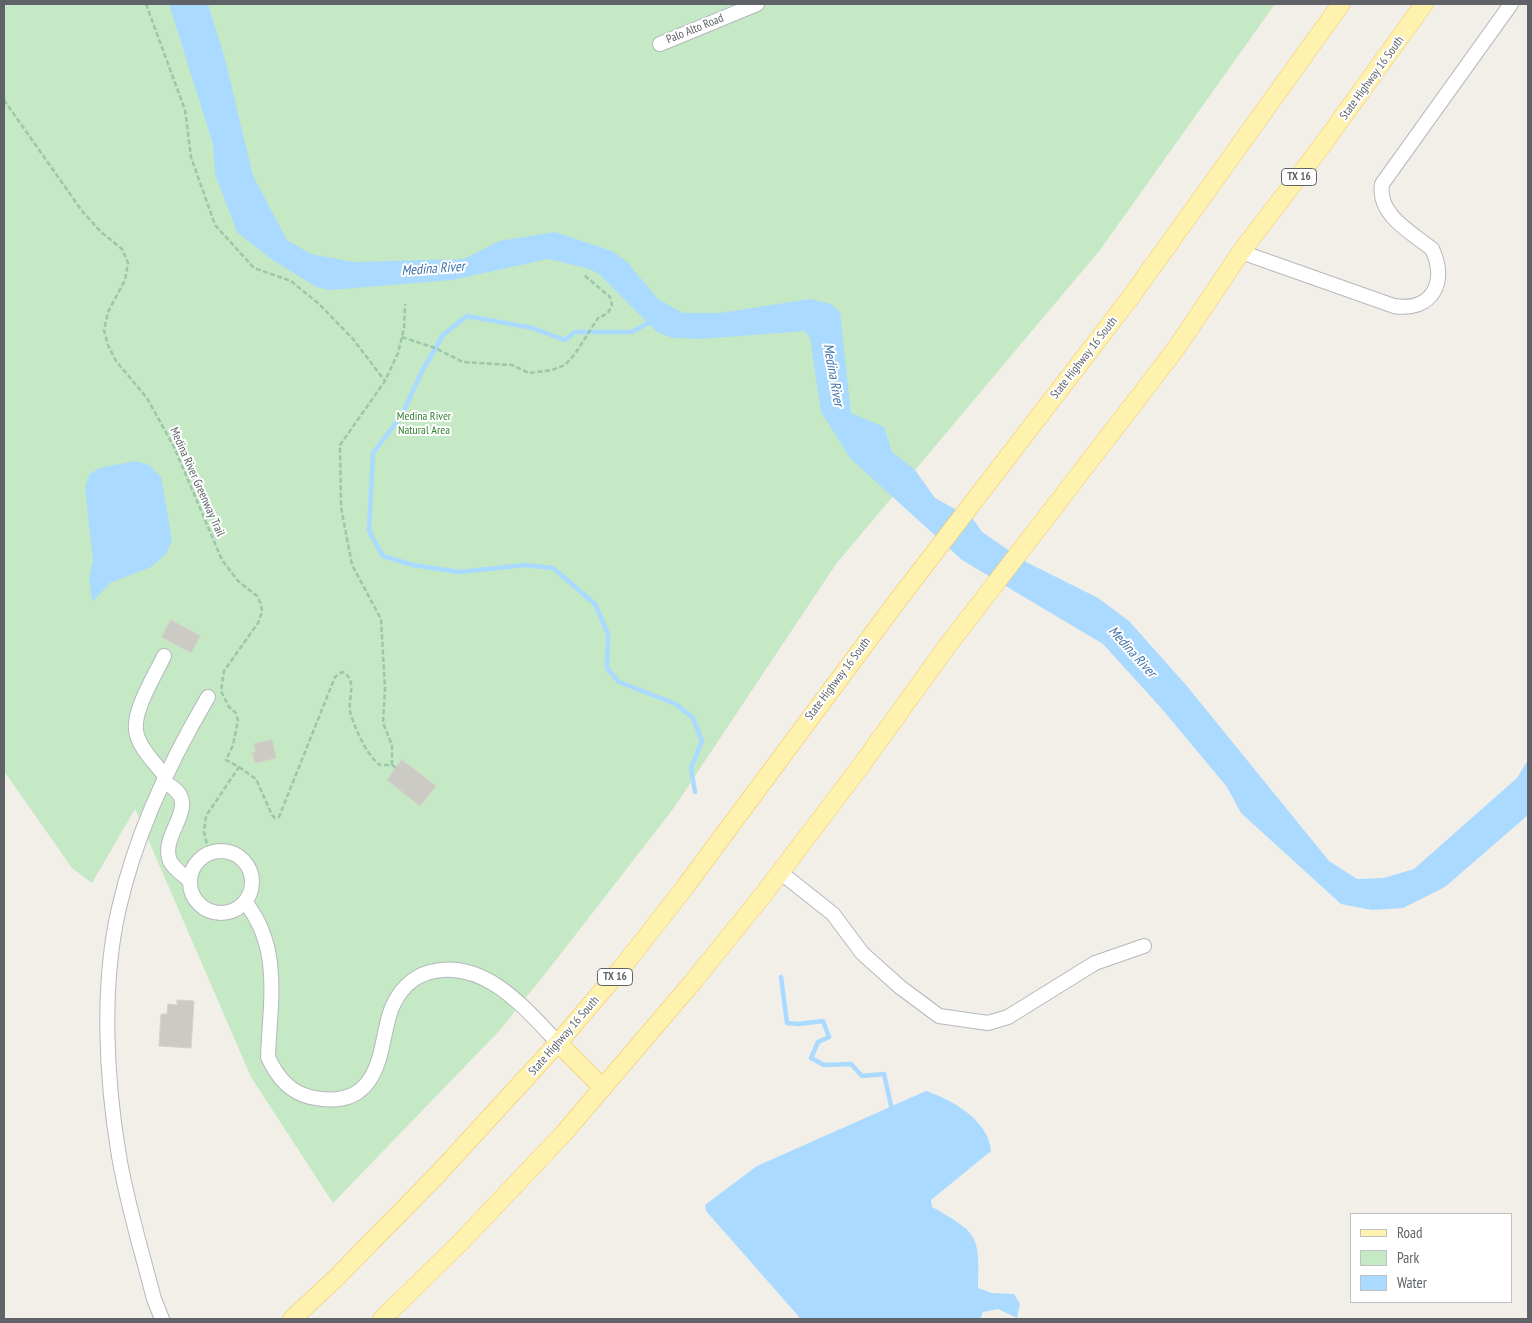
<!DOCTYPE html>
<html>
<head>
<meta charset="utf-8">
<style>
  body { margin:0 }
  #map { position:relative; width:1532px; height:1323px; overflow:hidden; background:#f1efe8; font-family:"PT Sans Narrow",sans-serif }
  canvas { display:block }
  .frame { position:absolute; inset:0; border:5px solid #5f6368; pointer-events:none }
  .legend { position:absolute; left:1350px; top:1213px; width:162px; height:90px; box-sizing:border-box; background:#fff; border:1px solid #bfc1c3; margin:0; padding:6px 9px; list-style:none; font-size:15px; color:#5f6368 }
  .legend li { display:flex; align-items:center; gap:10px; height:25px }
  .legend b { width:25px; border:1px solid #bfc1c3 }
</style>
</head>
<body>
<div id="map">
<canvas width="1532" height="1323"></canvas>
<div class="frame"></div>
<ul class="legend">
<li><b style="height:6px;background:#fff2af"></b>Road</li>
<li><b style="height:14px;background:#c5e8c5"></b>Park</li>
<li><b style="height:14px;background:#aadaff"></b>Water</li>
</ul>
</div>
<script>
const ctx = document.querySelector('canvas').getContext('2d');
ctx.lineJoin = 'round';
function fill(path, color) {
  ctx.fillStyle = color;
  ctx.fill(path, 'evenodd');
}
function strokePath(path, color, width, dash) {
  ctx.strokeStyle = color;
  ctx.lineWidth = width;
  ctx.lineCap = dash ? 'butt' : 'round';
  ctx.setLineDash(dash || []);
  ctx.stroke(path);
}
function drawText(font, color, halo, rows, align = 'center') {
  ctx.font = font + ' "PT Sans Narrow",sans-serif';
  ctx.lineWidth = 4;
  ctx.setLineDash([]);
  ctx.textBaseline = 'middle';
  ctx.strokeStyle = halo;
  ctx.fillStyle = color;
  for (const [text, x, y, turn = 0] of rows) {
    ctx.save();
    ctx.translate(x, y);
    ctx.rotate((+turn || 0) * Math.PI / 180);
    ctx.textAlign = isNaN(turn) ? turn : align;
    if (halo) ctx.strokeText(text, 0, 0);
    ctx.fillText(text, 0, 0);
    ctx.restore();
  }
}
const green = new Path2D(`
  M4 4H1275L1100 250 836 564 673 809 556 960 500 1030 333 1203 251 1077 135 809 92 883 72 868 4 771Z`);
const water = new Path2D(`
  M169 4H208L225 59 253 176 287 240 311 254 353 262 464 259 499 241 555 232 612 251 627 262 658 299 683 313H720L810 299 831 304 840 312 851 413 884 427 892 452 915 470 935 498 973 519 982 532 1026 562 1098 598 1129 621 1186 685 1329 861 1357 879 1384 878 1414 869 1517 778 1528 760V815L1445 887 1403 908 1372 910 1341 904 1241 813 1227 787 1162 709 1103 644 962 560 851 459 821 412 810 338 805 331 699 339 673 338 657 332 598 273 586 268 548 259 452 280 330 290 316 287 271 259 237 232 215 174 213 144Z
  M136 461 149 465 161 477 172 540 166 554 151 567 110 583 92 602 89 578 93 560 85 488 89 475 99 468Z
  M926 1091C953 1100 989 1121 991 1151L931 1200 932 1207C978 1233 980 1235 978 1288L992 1293 1014 1294 1020 1304 1017 1318 998 1309 983 1312 980 1319 800 1318 706 1211 705 1205 757 1166Z`);
const stream = new Path2D(`
  M653 320 632 332H575L565 340 532 328 467 316 443 335 422 371 402 415 373 453 369 531 383 556 413 565 459 572 525 565 553 568 595 604 608 634 607 668 619 682 676 704 693 718 702 741 691 768 695 792
  M781 977 787 1023 799 1024 823 1021 829 1037 818 1042 811 1058 824 1065 851 1064 862 1076 884 1074 892 1110`);
const building = new Path2D(`
  M171 620 200 636 191 653 162 637Z
  M272 740 276 758 255 763 252 753 256 752 254 744Z
  M402 760 436 786 420 806 387 780Z
  M177 1000 194 1001 191 1048 159 1046 161 1014H167L168 1004 177 1005Z`);
const path = new Path2D(`
  M146 4 185 110 191 157 215 225 254 268 291 281 319 304 353 339 385 381
  M4 100 82 211 101 232 122 249 128 263 125 280 108 312 104 330 108 345 116 361 147 398 174 447 222 560 238 581 257 596 261 604 262 612 258 623 224 671 221 691 229 707 236 713 238 721 233 745 226 760 239 767 206 816 204 832 209 853
  M402 337 435 348 463 362 512 365 529 373 552 370 565 365 575 354 598 318 608 313 612 305 610 297 584 275
  M392 765V745L383 723 385 689 381 619 352 565 341 507 340 445 385 381 398 353 404 328 405 304
  M239 767 256 779 272 815 275 818 279 817 335 677 342 672C358 679 348 697 350 711 353 725 368 758 380 765H392L396 768`);
const minor = new Path2D(`
  M660 44 757 4
  M1241 252 1394 306C1432 312 1448 282 1432 249 1411 232 1377 215 1382 184L1511 4
  M164 656C155 676 130 714 137 735 141 750 156 764 165 776
  M163 782C208 802 158 832 170 861 174 869 182 874 189 880
  M190 882a31 31 0 1 1 62 0a31 31 0 1 1-62 0Z
  M780 872 833 914 862 953 900 987 939 1016 988 1023 1008 1017 1095 963 1144 946
  M245 902C282 948 270 1001 268 1057 276 1075 289 1092 310 1097 332 1102 354 1101 368 1082 383 1062 383 1032 391 1010 398 992 411 977 430 972 484 958 525 1008 558 1043
  M162 1319 154 1299C142 1252 127 1204 119 1156 106 1079 101 985 119 908 136 833 169 763 208 697`);
const major = new Path2D(`
  M558 1043 603 1088
  M292 1319 335 1279 437 1175 558 1043 621 969 685 887 898 600 1130 298 1341 4
  M382 1319 461 1242 564 1133 692 983 763 895 860 767 948 645 1175 350 1241 252 1321 147 1424 4`);
const shields = [
  [1299,177,35],
  [615,977,35]
];
const shieldNames = [
  ["TX 16",1299,177],
  ["TX 16",615,977]
];
const streetNames = [
  ["Palo Alto Road",695,29,-22],
  ["State Highway 16 South",1372,78,-54],
  ["State Highway 16 South",1084,358,-52],
  ["Medina River Greenway Trail",197,482,66],
  ["State Highway 16 South",838,679,-53],
  ["State Highway 16 South",564,1036,-49]
];
const parkNames = [
  ["Medina River",424,417],
  ["Natural Area",424,431]
];
const waterNames = [
  ["Medina River",433,269,-4],
  ["Medina River",833,375,80],
  ["Medina River",1132,652,48]
];
fill(green, '#c5e8c5');
fill(water, '#aadaff');
strokePath(stream, '#aadaff', 4.5);
fill(building, '#cccac5');
strokePath(building, '#d6d1c6', 1);
strokePath(minor, '#b5b8bc', 16);
strokePath(major, '#f2c960', 19);
strokePath(path, '#9cc7a9', 2.5, [5, 2.5]);
strokePath(minor, '#fff', 14);
strokePath(major, '#fff2af', 18);
for (const [x, y, w] of shields) {
  const box = new Path2D();
  box.roundRect(x - w / 2, y - 8.5, w, 17, 4);
  ctx.fillStyle = '#fff';
  ctx.fill(box);
  strokePath(box, '#5f6368', 1);
}
drawText('bold 11px', '#5f6368', null, shieldNames);
drawText('12px', '#5f6368', '#fff', streetNames);
drawText('12px', '#348238', '#fff', parkNames);
drawText('italic 14px', '#4174aa', '#fff', waterNames);
</script>
</body>
</html>
